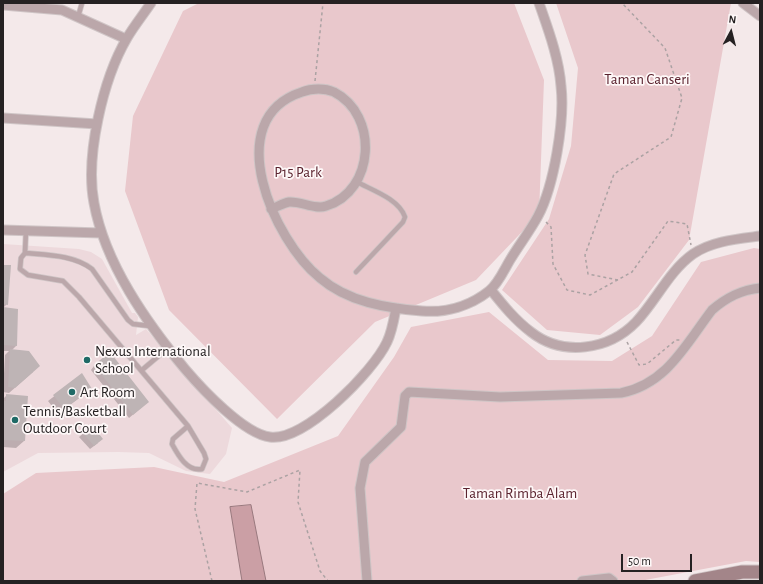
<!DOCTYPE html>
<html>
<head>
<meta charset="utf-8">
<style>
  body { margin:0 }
  #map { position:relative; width:763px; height:584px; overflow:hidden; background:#f4e9ea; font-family:"Alegreya Sans",sans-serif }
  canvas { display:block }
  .frame { position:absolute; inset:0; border:4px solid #252122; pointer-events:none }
  .north { position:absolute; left:711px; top:12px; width:40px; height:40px; -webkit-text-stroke:3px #fef8f8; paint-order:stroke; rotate:7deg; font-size:11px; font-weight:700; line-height:16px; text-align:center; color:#252122 }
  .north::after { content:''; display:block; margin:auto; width:14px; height:18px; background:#252122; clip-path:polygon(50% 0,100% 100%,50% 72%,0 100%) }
  .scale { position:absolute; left:621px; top:554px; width:71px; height:18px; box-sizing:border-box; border:2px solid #252122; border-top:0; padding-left:5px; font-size:12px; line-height:14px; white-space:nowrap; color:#252122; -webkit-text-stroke:3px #fef8f8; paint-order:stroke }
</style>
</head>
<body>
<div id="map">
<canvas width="763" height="584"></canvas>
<div class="frame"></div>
<div class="north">N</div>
<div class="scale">50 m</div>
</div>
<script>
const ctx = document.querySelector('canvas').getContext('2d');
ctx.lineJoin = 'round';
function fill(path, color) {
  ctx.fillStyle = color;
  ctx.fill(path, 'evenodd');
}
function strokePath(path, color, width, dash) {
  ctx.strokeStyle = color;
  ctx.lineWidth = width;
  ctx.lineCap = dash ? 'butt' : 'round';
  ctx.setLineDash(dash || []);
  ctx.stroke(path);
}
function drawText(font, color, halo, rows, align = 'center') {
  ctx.font = font + ' "Alegreya Sans",sans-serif';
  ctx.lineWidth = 3.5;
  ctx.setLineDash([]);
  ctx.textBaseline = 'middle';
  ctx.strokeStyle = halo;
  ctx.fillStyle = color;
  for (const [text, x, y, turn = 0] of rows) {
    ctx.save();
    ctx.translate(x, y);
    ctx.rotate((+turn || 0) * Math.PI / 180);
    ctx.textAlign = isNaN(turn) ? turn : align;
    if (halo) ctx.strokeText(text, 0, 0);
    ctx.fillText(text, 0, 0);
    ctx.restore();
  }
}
const built = new Path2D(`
  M3 244 79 249 91 252 102 259 132 313H135L138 317 136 335 146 329 232 428 226 454 210 474 186 471 149 453 118 452 38 453 3 472Z`);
const green = new Path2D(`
  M199 3H514L544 80 539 214 476 280 375 322 277 419 169 310 125 191 133 116 183 11Z
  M556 3H731L689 240 638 307 600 335 547 330 502 290 549 219 571 146 578 68Z
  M754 248 760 249V562L746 561 640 581H3V494L36 473 154 467 224 482 338 436 394 357 411 327 489 312 548 360 612 361 652 336 701 262Z`);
const water = new Path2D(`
  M251 505 266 581H242L230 507Z`);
const shadow = new Path2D(`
  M3 266 7 304 3 308 16 346 12 350 33 372 9 393 3 392 5 355 9 351H3Z
  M94 366H95L142 407 129 418 91 370Z
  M82 375 91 389 58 414 48 401Z
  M7 395 24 441 16 448 3 447V399Z
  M92 426 98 443 90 449 79 437Z`);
const building = new Path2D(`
  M3 265H11L8 305 3 304Z
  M3 307 18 309 17 346 3 345Z
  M10 349 29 351 40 366 15 388 8 387Z
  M110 352 149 402 133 415 94 365Z
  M82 373 92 389 64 409 53 395Z
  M6 394 28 396 25 441 3 440V401H6Z
  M92 425 103 439 94 446 82 432Z`);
const path = new Path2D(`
  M315 81 323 3
  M546 222 551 227 553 264 567 290 590 295 632 272 668 221 687 224 691 245
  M618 280 588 274 585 255 614 174 671 137 682 98 665 48 622 3
  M627 342 639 365 647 364 676 340H680
  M212 581 195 509 197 483 247 492 300 470 298 502 320 571 328 581`);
const lane = new Path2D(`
  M78 17 82 3
  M26 230 25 253 21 258 20 269 28 275 63 281 79 297 188 426 204 453 206 459 202 469C187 472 178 455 172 444L173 439 188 426
  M25 253C47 255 74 255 92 269L128 320 133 324 150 326
  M356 272 403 222 405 217C399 199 372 190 357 182
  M142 370 168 348`);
const street = new Path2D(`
  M151 3C143 15 134 26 127 38 103 79 85 156 94 203 105 264 147 323 185 369 202 389 244 434 270 437 304 442 373 372 387 342 392 332 394 319 396 308
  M743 3 760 16
  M3 5 62 10 126 39
  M3 118 97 124
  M271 209C277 207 283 203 289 202 301 201 315 210 326 206 375 191 379 115 334 92 325 88 312 88 302 92 219 119 274 241 320 278 348 302 386 308 422 311 446 313 470 306 489 291 498 284 504 270 510 260 519 245 530 231 538 216 554 186 565 120 561 86 559 58 548 29 539 3
  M3 230 101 233
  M491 290C503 305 515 320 531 332 563 357 609 350 636 322 656 301 669 271 693 254 712 241 737 239 760 236
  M367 581 360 488 365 462 401 427 405 396 409 392 500 397 621 393C667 384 686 344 712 310 727 297 741 290 760 288
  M582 581 609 578 613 581`);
const secondary = new Path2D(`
  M695 581 742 572H760`);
const markers = [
  [87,360,4,"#1f6a66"],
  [72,392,4,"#1f6a66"],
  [15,420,4,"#1f6a66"]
];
const parkNames = [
  ["Taman Canseri",647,79],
  ["P15 Park",298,172],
  ["Taman Rimba Alam",520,493]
];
const poiNames = [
  ["Nexus International",95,351],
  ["School",95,368],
  ["Art Room",80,392],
  ["Tennis/Basketball",23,411],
  ["Outdoor Court",23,428]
];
fill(built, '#edd9dc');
fill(green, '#e9c8cc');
fill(water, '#cb9fa5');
strokePath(water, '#99797e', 1);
fill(shadow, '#0003');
fill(building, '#beb4b5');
strokePath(lane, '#cfc5c6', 6);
strokePath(street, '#cfc5c6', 11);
strokePath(secondary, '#cfc5c6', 15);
strokePath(path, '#aba2a3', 1.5, [3, 3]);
strokePath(lane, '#bba7aa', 4.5);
strokePath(street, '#bba7aa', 9);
strokePath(secondary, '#a38589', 13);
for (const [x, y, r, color] of markers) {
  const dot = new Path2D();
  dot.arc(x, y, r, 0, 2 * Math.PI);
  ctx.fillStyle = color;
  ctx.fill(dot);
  strokePath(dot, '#fef8f8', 1.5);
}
drawText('15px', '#5a222e', '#fef8f8', parkNames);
drawText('15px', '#252122', '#fef8f8', poiNames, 'left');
</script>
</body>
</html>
